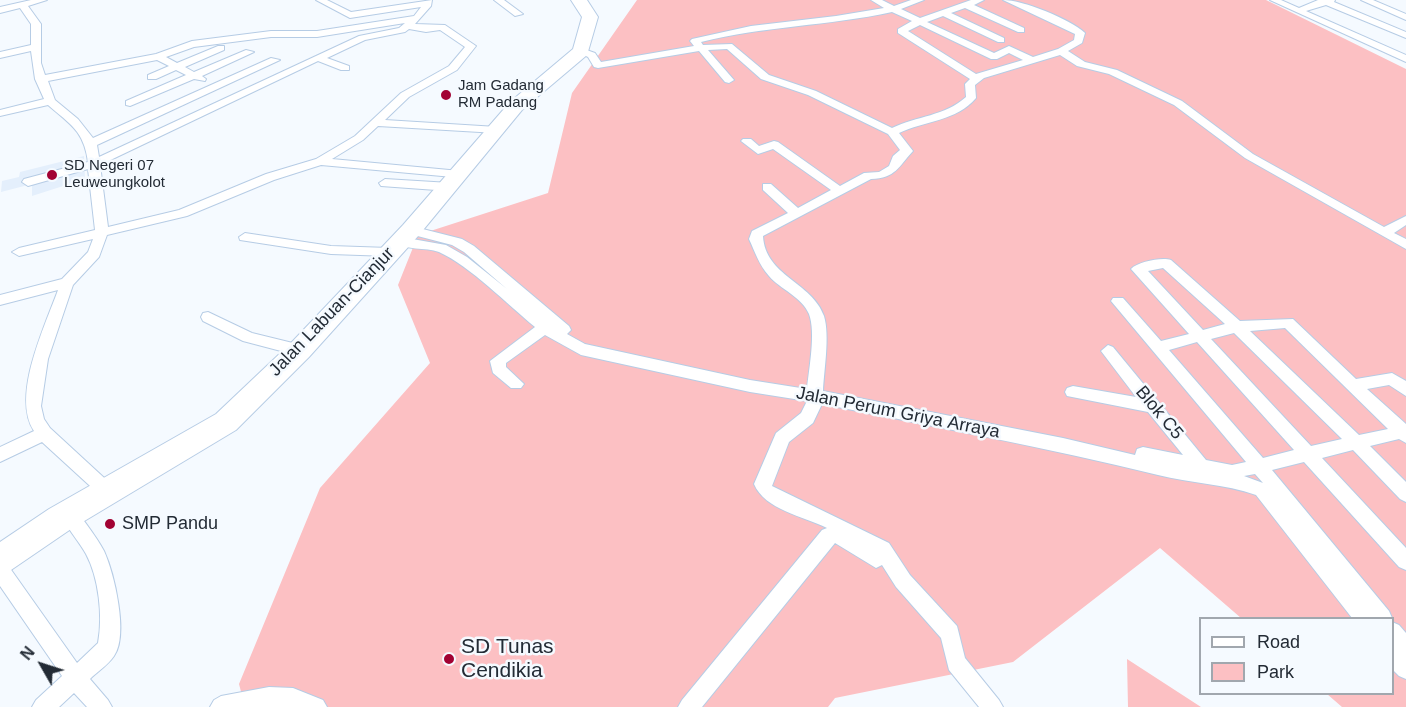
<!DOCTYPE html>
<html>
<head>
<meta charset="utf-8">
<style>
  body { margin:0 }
  #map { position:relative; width:1406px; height:707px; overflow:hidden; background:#f5faff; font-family:Arial,sans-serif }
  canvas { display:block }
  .legend { position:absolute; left:1199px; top:617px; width:195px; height:78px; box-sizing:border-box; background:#f5faff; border:2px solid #a1a7ae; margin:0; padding:8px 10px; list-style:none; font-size:18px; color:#232b35 }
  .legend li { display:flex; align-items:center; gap:12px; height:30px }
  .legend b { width:30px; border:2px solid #a1a7ae }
  .north { position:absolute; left:12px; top:635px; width:60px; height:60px; -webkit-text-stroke:4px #f5faff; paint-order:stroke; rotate:309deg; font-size:16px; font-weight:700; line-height:24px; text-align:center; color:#232b35 }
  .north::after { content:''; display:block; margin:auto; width:21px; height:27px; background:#232b35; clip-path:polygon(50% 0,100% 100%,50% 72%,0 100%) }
</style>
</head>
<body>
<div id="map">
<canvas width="1406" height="707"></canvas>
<ul class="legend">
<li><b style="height:8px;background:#fff"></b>Road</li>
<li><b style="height:16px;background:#fcc0c3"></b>Park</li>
</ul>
<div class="north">N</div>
</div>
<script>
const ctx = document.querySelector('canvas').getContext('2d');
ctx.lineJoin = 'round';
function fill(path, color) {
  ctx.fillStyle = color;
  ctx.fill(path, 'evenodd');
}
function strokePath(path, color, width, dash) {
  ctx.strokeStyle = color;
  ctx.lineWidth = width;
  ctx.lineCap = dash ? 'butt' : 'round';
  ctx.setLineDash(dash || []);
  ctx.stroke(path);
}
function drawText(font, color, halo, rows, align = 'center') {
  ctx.font = font + ' Arial,sans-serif';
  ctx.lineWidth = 5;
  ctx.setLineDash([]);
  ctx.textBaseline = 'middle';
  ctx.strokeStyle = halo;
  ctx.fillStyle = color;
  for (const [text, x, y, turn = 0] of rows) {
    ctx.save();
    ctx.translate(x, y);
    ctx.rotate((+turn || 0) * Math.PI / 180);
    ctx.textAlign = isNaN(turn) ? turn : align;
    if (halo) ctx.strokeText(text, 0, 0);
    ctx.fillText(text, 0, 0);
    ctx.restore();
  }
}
const built = new Path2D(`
  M84 156 85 179 32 196V184L1 192 2 181 19 177 20 172Z`);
const green = new Path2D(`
  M637 0H1266L1406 69V707H1342L1327 694H1392V618H1241L1160 548 1013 662 835 698 828 707H245L239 684 320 488 430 363 398 285 418 235 548 193 572 93Z
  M1127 659 1201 707H1128Z`);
const minor = new Path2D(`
  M31 0H47L28 6 41 24V63L45 75 156 54 192 41 271 31H317L414 16 421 7 350 18 316 0H327L351 12 432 0 431 6 415 24 445 25 476 46 457 70 409 97 385 120 497 127 503 130 497 133 378 126 363 140 332 159 460 171 466 175 464 178 321 165 274 180 187 216 107 235 99 257 73 285 48 359 41 406 44 419 50 428 113 486 116 491 113 496 107 498 101 496 42 442 0 462V447L34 431C11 396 45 326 58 290L0 305V295L62 279 88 252 93 239 19 256 12 252 19 248 95 230 88 169 28 186 22 182 24 179 88 162C84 131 70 124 48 105L0 116V110L44 99 35 79 31 51 0 58V52L31 45V24L20 8 0 13V7ZM405 23 399 28 359 36 99 157 97 145 280 60 271 58 93 138 78 119 55 100 48 81 157 60 169 66 148 75V79H156L176 70 186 75 126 101V105L130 106 194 79 205 81 206 79 202 76 254 52 246 50 194 72 185 67 224 50V46H218L177 63 166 57 194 47 271 37H317ZM409 29 426 32 440 30 465 47 449 66 401 93 355 136 316 159 266 174 179 210 108 227 100 165 318 61 341 70H349V66L327 58 365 40 405 32Z
  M494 0H504L523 14 515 16Z
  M871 0H882L894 6 911 0H924L901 9 920 18 971 0H984L974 5 1024 28V32H1018L965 8 951 13 1004 38V42H998L943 16 927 22 994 53 1009 46 1033 57 1058 49 1074 40 1075 34 1003 0C1023 0 1070 19 1085 33L1082 43 1068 51 1085 62 1117 70 1182 101 1253 154 1384 227 1406 216V225L1394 233 1406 239V249L1245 158 1174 105 1109 74 1077 66 1060 55 984 78 975 85 976 98C957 121 924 121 899 133L913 151C898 167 896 178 871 179L763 236C765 276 812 282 824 316 830 336 824 370 823 391L1063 438 1135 455 1137 449 1143 447 1183 455 1148 412 1067 396 1065 392 1067 388 1073 386 1136 397 1101 351 1108 345 1113 347 1206 460 1232 465 1246 462 1111 301 1113 298H1123L1161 341 1189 334 1131 269C1138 262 1161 257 1171 260L1240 321 1293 319 1356 379 1392 373 1406 381V396L1389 385 1367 389 1406 424V443L1399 439 1370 446 1406 482V502L1400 499 1353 450 1322 458 1406 548V570L1399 567 1304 462 1272 470 1389 611 1392 618H1352L1256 495C1225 484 1190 483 1158 475 1046 448 934 426 822 404L813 423 789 442 772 486 889 543 910 575 957 626 965 658 999 700 1003 707H979L949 670 941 638 896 587 882 565 876 568 835 543 702 707H678L682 700 822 530 827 528C803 516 765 510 754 484L776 433 801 413 807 401 750 392 581 355 545 335 506 363V367L524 384 521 388H511L493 373 490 361 535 327C508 305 470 266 439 252 426 247 404 251 394 241L401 237 446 245 467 257 507 289 464 252 452 245 406 233 405 230 411 226 462 239 474 246 569 326 571 330 567 334 585 344 750 380 807 389C809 368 816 333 809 314 802 297 780 289 769 276 759 265 755 252 749 239L752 231 788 213 763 190V184H771L798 208 831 190 773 149 758 154 741 141 743 139H751L759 146 774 141 778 142 840 186 864 173 879 172 889 166 893 156 900 150 888 134 808 95 761 79 727 49 708 50 734 80 729 83 725 82 699 51 598 68 594 67 588 57 576 51 581 48 595 53 601 62 694 46 690 41 692 39 751 26 836 16 884 8ZM892 12 912 21 898 29V33L970 79 965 84 966 97C945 116 917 116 892 128L816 91 769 75 732 44 703 45 701 42C764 26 829 26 892 12ZM920 25 991 59H997L1009 53 1023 60 976 74 908 31ZM1163 268 1225 324 1203 330 1148 271ZM1285 328 1388 429 1359 435 1250 331ZM1234 333 1342 439 1311 446 1211 339ZM1197 342 1294 450 1263 458 1169 350ZM1255 474 1263 483 1244 476Z
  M1270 0H1281L1299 8 1318 0H1335L1334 2 1406 32V38L1326 5 1306 11 1406 55V62Z
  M1361 0H1373L1406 14V20Z
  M385 179 450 183 456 187 450 191 381 186 379 183Z
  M245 233 331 246 389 248 396 252 389 256 331 254 240 240 239 237Z
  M208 312 252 333 305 346 307 350 300 356 243 341 203 321 201 317 203 313Z
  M69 506 75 508C85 523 96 536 104 551 114 573 129 635 114 656 108 665 97 672 90 679L108 700 112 707H87L74 693 59 707H32L36 700 62 676 0 586V561L7 564 77 663 98 643C103 617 99 578 86 554 78 540 67 528 60 514L63 508Z
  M1392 622 1399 625 1406 633V679L1399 676 1392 669Z
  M269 687 293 688 323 700 327 707H210L214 700 221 696Z`);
const trunk = new Path2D(`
  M571 0H587L598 17 587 55 522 110 419 235 309 357 236 430 71 529 11 570 0 575V542L49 509 216 414 291 343 403 225 510 102 573 49 582 17Z`);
const markers = [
  [446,95,6,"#a20233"],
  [52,175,6,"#a20233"],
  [110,524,6,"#a20233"],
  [449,659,6,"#a20233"]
];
const farPoinames = [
  ["Jam Gadang",458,86],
  ["RM Padang",458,103],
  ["SD Negeri 07",64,166],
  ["Leuweungkolot",64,183]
];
const streetNames = [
  ["Jalan Labuan-Cianjur",332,312,-46],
  ["Jalan Perum Griya Arraya",898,413,11],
  ["Blok C5",1159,413,50]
];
const poiNames = [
  ["SMP Pandu",122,524]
];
const nearPoinames = [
  ["SD Tunas",461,647],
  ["Cendikia",461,671]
];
fill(built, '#e4effc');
fill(green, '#fcc0c3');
strokePath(minor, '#b6cce5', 2);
strokePath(trunk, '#b6cce5', 2);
fill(minor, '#fff');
fill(trunk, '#fff');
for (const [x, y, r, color] of markers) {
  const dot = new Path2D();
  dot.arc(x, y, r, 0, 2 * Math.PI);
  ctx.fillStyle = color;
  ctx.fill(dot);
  strokePath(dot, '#f5faff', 2);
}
drawText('15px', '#232b35', '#f5faff', farPoinames, 'left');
drawText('18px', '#232b35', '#f5faff', streetNames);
drawText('18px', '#232b35', '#f5faff', poiNames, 'left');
drawText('21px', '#232b35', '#f5faff', nearPoinames, 'left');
</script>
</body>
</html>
